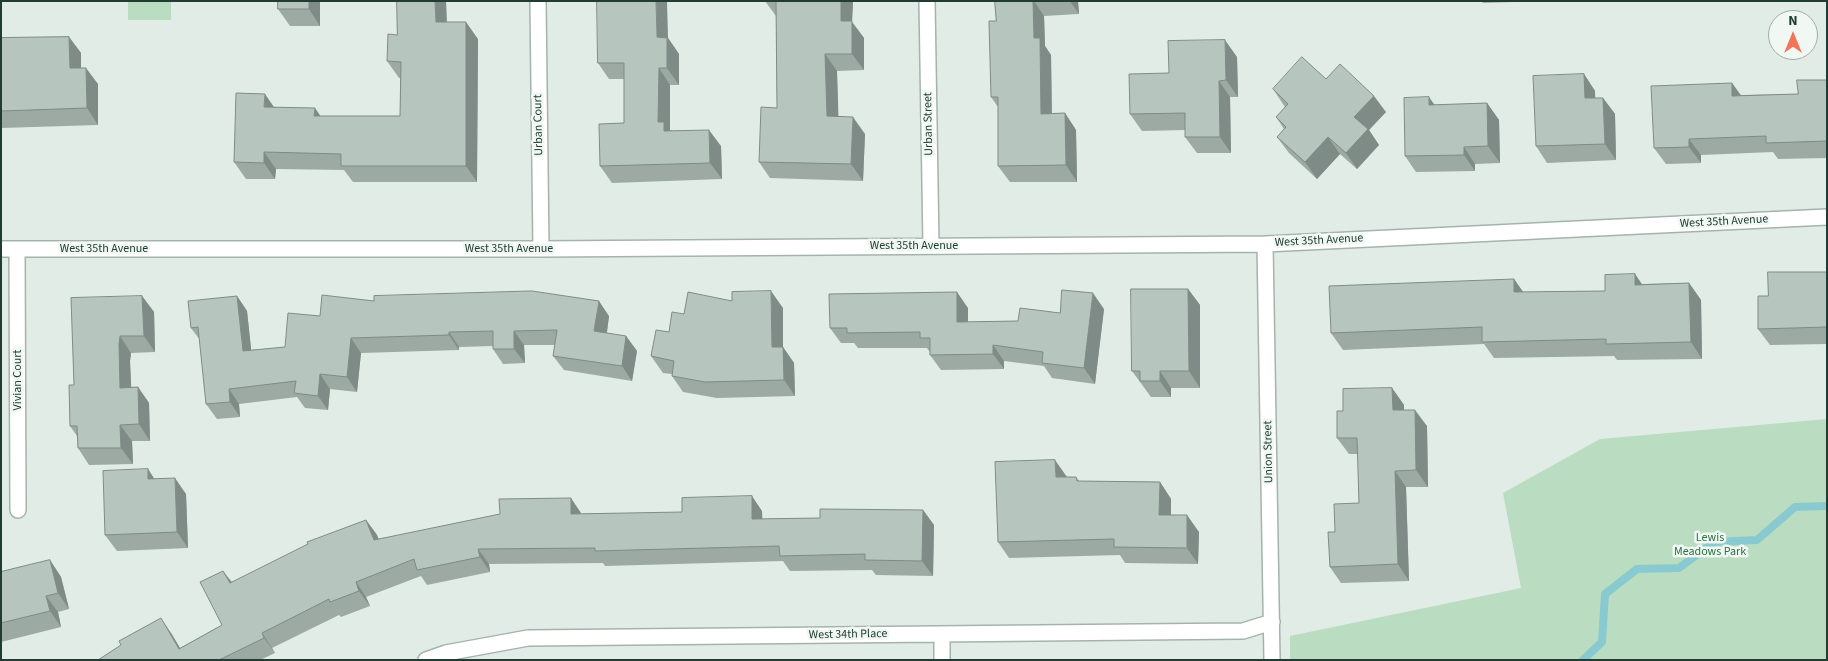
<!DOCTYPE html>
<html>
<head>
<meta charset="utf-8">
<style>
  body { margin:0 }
  #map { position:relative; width:1828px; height:661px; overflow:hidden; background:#e1ece6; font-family:"Source Sans 3",sans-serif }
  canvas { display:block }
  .frame { position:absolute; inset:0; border:2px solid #213c33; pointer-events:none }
  .north { position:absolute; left:1768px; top:10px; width:50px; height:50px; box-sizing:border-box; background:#f1f8f4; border:1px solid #9eada7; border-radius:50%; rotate:0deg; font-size:14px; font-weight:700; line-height:20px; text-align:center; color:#213c33 }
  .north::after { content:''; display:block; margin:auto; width:18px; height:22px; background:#f27559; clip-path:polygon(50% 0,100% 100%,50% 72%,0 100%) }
</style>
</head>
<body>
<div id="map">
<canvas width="1828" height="661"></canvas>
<div class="frame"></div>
<div class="north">N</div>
</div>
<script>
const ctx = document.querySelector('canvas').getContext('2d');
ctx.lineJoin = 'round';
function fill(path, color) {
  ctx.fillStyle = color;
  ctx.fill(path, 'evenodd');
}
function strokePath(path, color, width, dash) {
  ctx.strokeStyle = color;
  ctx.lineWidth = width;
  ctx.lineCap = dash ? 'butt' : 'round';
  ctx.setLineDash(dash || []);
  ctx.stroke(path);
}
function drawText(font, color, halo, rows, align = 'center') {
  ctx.font = font + ' "Source Sans 3",sans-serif';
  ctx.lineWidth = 5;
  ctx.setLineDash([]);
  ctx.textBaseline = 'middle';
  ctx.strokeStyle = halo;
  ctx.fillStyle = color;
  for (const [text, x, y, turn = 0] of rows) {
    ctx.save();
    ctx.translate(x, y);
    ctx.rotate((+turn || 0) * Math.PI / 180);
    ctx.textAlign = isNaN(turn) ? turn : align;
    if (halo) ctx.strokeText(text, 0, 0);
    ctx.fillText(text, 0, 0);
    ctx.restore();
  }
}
const green = new Path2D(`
  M128 1H171V20H128Z
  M1827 419V660H1290V636L1521 588 1503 493 1600 439Z`);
const stream = new Path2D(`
  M1583 660 1602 642 1605 594 1637 569 1679 568 1714 542 1757 540 1795 507 1827 506`);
const minor = new Path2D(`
  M538 1 541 249
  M927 1 931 246
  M1265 244 1272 660
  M1 249H541L1265 244 1827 217
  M17 249 18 510
  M426 660 446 653 528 638 1243 631 1272 622
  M942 660V634`);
const wall = new Path2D(`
  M278 1H320V26H290L278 9Z
  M397 1H446L447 22 478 39 477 182H353L344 170 276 169 275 179H246L234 162 274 107 320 116H400V78H399L387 61 397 35Z
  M765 1H853L852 22 864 38V70L837 71 838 117 865 134 863 181 770 178 759 162 777 108 776 16Z
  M995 1H1078L1079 14 1044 16 1045 46 1051 55 1052 113H1065L1076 130 1077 182H1010L998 166V107L991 97 996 21Z
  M1481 1H1514V2L1483 3Z
  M69 37 81 53V68L98 84V125L1 128V38Z
  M668 38 679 54V85H670V130L721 146 722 179 612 183 600 166 624 123V79H609L598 63Z
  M1237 57 1238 97H1230L1231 153H1197L1185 137V130L1142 131 1130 114 1169 73Z
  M1584 74 1595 91V98H1603L1615 114 1616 160 1547 163 1536 146Z
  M1326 79 1386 112 1369 130 1379 145 1357 169 1340 154 1317 179 1289 153 1277 137 1284 129 1276 117 1285 107 1273 89Z
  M1827 80V158L1778 159 1773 152 1701 155V163L1666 164 1654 148 1732 83 1741 95 1798 94Z
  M1487 103 1499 120 1500 163 1475 164V171L1416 172 1405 156 1434 105Z
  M1827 272V344L1770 345 1758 329 1768 296Z
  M1635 274 1642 284 1689 283 1701 300 1702 359 1617 360 1614 356 1494 358 1484 344 1343 350 1331 333 1514 279 1523 292 1605 291Z
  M1188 289 1200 305V388H1171V397H1151L1132 371Z
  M142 296 154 312 155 352 131 353 130 361 131 387H138L149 403 150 441H132L133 464 89 465 78 448 77 436 70 426 74 385Z
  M237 296 247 311 251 350 285 347 320 316 374 301 609 316 607 333 626 336 637 351 632 381 564 370 553 356 555 345H524L525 363 503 364 493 349V346L459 347V350L361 353 357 392 330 389 328 410 305 408 297 397 239 404 240 417 217 419 206 404 200 340 191 328Z
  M732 301 783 308V347L794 363 795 396 717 398 683 392 672 376V374L663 373 651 356 669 332 684 314Z
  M968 308V322L1018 321 1060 313 1104 309 1095 384 1052 378 1044 366 1004 361V369L941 370 930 355V352L927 348H858L854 343H841L830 328Z
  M1392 388 1404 405V410L1427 426 1428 487H1406L1409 581 1341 583 1330 567 1335 532 1359 503 1358 454H1349L1337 438 1343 411Z
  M148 469 154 479 186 494 188 548 117 551 105 535Z
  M1067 477H1076L1079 481 1160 482 1171 499V515L1199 532 1198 564 1125 563 1120 555 1009 558 998 542Z
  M923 510 934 525 933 576 876 575 872 570 790 571 783 561 605 566 603 563 489 564 490 572 427 585 421 576 366 597 370 606 341 617 339 615 272 648 275 653 260 660H98L171 633 180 648 222 625 223 571 232 582 366 520 377 535 378 539 581 513V514L762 511V519L820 518Z
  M50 560 61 577 69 609 58 612 61 627 1 642V572Z`);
const shadedWall = new Path2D(`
  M309 1H320V26L309 9Z
  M435 1H446L447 38 436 22Z
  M656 1H667L668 38 679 54V85L667 68 657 37Z
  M841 1H853L852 22 864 38V70L852 54 841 21Z
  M1033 1H1034L1044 16 1045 46 1051 55 1052 130 1041 114 1034 38Z
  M1070 1H1078L1079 14Z
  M466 22 478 39 477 182 466 166Z
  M69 37 81 53V85L70 68Z
  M1225 40 1237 57 1238 97 1226 80Z
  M825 54 837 71 839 133 827 116Z
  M86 68 98 84V125L87 108Z
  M659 68 670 85V130L676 139V147L658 122Z
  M1584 74 1595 91 1596 115 1585 98Z
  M1219 81 1230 97 1231 153 1220 137Z
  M1732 83 1743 99 1732 96Z
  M265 94 276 110 264 107Z
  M1374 96 1386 112 1369 130 1379 145 1357 169 1346 153 1354 117Z
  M1429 97 1441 114 1429 105Z
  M1603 98 1615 114 1616 160 1605 144Z
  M1487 103 1499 120 1500 163 1488 146Z
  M315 108 326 124 314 116Z
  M1065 113 1076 130 1077 182 1066 165Z
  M853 117 865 134 863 181 851 164Z
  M709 130 721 146 722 179 710 163Z
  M1328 137 1340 154 1317 179 1305 162Z
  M1689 139 1701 155V163L1689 147Z
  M1464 147 1475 164V171L1464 155Z
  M264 152 276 169 275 179 264 163Z
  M1635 274 1646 291 1635 285Z
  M1514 279 1526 296 1514 292Z
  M1689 283 1701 300 1702 359 1691 342Z
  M1188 289 1200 305V388L1189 371Z
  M771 291 783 308V347L794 363 795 396 784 380 772 347Z
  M957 292 968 308V338L957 322Z
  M1093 293 1104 309 1095 384 1084 368Z
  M142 296 154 312 155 352 144 336Z
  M237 296 247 311 253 366 243 351Z
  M599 301 609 316 605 345 594 331Z
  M514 331 524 345 525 363 514 349Z
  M449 332 459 347V350L449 335Z
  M120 336 131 353 130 361 132 404 120 388 119 344Z
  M626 336 637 351 632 381 622 366Z
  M351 338 361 353 357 392 347 377Z
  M993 345 1004 361V369L993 354Z
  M1160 371 1171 388V397L1160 381Z
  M320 374 330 389 328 410 318 396Z
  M138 387 149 403 150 441 139 424Z
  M1392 388 1404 405V427L1393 410Z
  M229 389 239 404 240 417 230 402Z
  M1415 410 1427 426 1428 487 1416 470Z
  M120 425 132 441 133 464 121 448Z
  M1055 460 1067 477V494L1056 477Z
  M148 469 159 486 148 479Z
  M1395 471 1406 487 1409 581 1398 564Z
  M175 478 186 494 188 548 177 532Z
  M1160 482 1171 499V531L1159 515Z
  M752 496 762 511 763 534 752 519Z
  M571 498 581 513 582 529 571 514Z
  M923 510 934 525 933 576 922 561Z
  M1187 515 1199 532 1198 564 1187 548Z
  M366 520 377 535 385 555 374 540Z
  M478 549 489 564 490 572 480 557Z
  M50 560 61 577 69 609 58 593Z
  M223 571 234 586 230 583Z
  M356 582 366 597 370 606 359 591Z
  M46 596 58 612 61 627 50 611Z
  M161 618 171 633 187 660 179 649Z
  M262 633 272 648 275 653 264 638Z`);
const building = new Path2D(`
  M278 1H309V9H278Z
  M397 1H435L436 22H466V166H341V154L264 152V163L234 162 236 93 265 94 264 107 315 108 314 116H400L401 62 387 61 388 34 397 35Z
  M597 1H656L657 37 667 38V68H659L658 122H664V131L709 130 710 163 600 166 599 124 624 123V63H598Z
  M765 1H841V21H852V54H825L827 116 853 117 851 164 759 162 761 107 777 108 776 1Z
  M995 1H1033L1034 38H1040L1041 114 1065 113 1066 165 998 166V97H991L989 21H996Z
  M69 37 70 68H86L87 108 1 111V38Z
  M1225 40 1226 80 1219 81 1220 137H1185V113L1130 114 1129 74 1169 73 1168 41Z
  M1302 57 1326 79 1340 64 1374 96 1354 117 1368 129 1346 153 1328 137 1305 162 1277 137 1286 127 1276 117 1288 104 1273 89Z
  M1584 74 1585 98H1603L1605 144 1536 146 1533 76Z
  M1797 80H1827V141L1766 143V136L1689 139V147L1654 148 1651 86 1732 83V96L1798 94Z
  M1429 97V105L1487 103 1488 146 1464 147V155L1405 156 1404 98Z
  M1768 272H1827V327L1758 329V296H1768Z
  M1635 274V285L1689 283 1691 342 1606 344V339L1482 342V327L1331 333 1329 286 1514 279V292L1605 291V275Z
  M1131 289H1188L1189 371H1160V381H1140V371H1132Z
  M1062 290 1093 293 1084 368 1042 363 1043 352 993 345V354L930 355V338H920V332L847 333V328H830L829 294 957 292V322L1018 321 1020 308 1060 313Z
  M532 291 599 301 594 331 626 336 622 366 553 356 557 330 514 331V349H493V331L449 332V335L351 338 347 377 320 374 318 396 294 393 296 381 229 389 230 402 206 404 198 327 191 328 188 301 237 296 243 351 285 347 288 313 320 316 322 295 374 301V296Z
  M771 291 772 347H783L784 380 705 382 672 376 674 361 651 356 656 330 669 332 672 312 684 314 688 292 732 301V292Z
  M142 296 144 336H120L119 344 120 388 138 387 139 424 120 425 121 448H78L77 426H70L69 385H74L71 298Z
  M1392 388 1393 410H1415L1416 470 1395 471 1398 564 1330 567 1328 532H1335L1334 504 1359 503 1357 438H1337V411H1343V389Z
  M1055 460 1056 477H1076L1077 481 1160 482 1159 515H1187V548L1114 547V539L998 542 995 462Z
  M148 469V479L175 478 177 532 105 535 103 471Z
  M752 496V519L820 518V509L923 510 922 561 865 560V554L780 556 779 546 595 551V548L478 549 480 557 417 570 414 559 356 582 359 591 330 602 329 599 262 633 264 638 219 660H98L121 645 119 641 161 618 179 649 222 625 200 582 223 571 230 583 308 544 307 542 366 520 374 540 500 514 499 499 571 498V514L682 512V498Z
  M50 560 58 593 46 596 50 611 1 623V572Z`);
const streetNames = [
  ["Urban Street",929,124,-91],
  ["Urban Court",539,125,-91],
  ["West 35th Avenue",1724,222,-3],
  ["West 35th Avenue",1319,241,-3],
  ["West 35th Avenue",914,246],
  ["West 35th Avenue",104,249],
  ["West 35th Avenue",509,249],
  ["Vivian Court",18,380,-90],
  ["Union Street",1269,452,-91],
  ["West 34th Place",848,635,-1]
];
const parkNames = [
  ["Lewis",1710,538],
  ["Meadows Park",1710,552]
];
fill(green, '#baddc1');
strokePath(stream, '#89cad1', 8);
strokePath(minor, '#a4b4ad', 18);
strokePath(minor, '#fff', 15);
fill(wall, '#9daaa4');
fill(shadedWall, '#7f8b86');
fill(building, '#b6c6bf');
strokePath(building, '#7f8b86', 1);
drawText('12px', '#213c33', '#f1f8f4', streetNames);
drawText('12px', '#2b7343', '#f1f8f4', parkNames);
</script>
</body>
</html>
